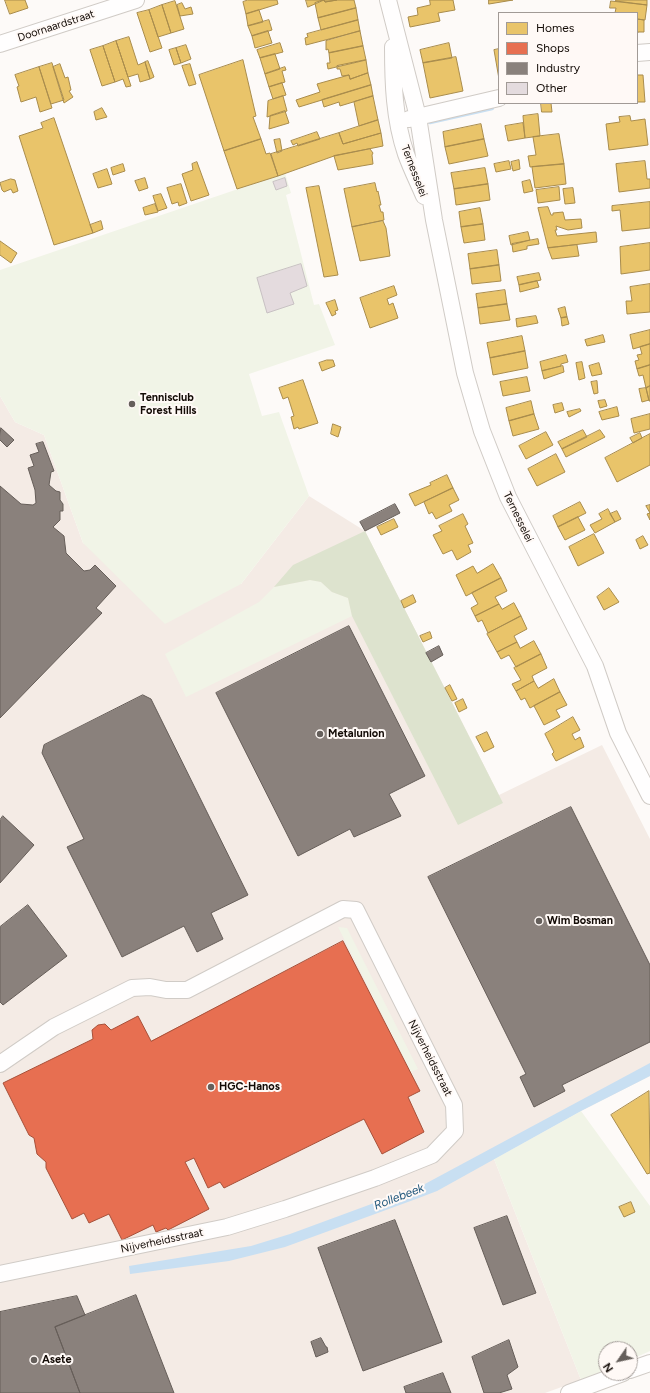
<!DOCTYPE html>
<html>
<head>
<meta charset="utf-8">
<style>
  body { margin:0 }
  #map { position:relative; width:650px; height:1393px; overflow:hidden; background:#fdfaf8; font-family:Figtree,sans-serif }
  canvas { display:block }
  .legend { position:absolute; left:498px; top:12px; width:140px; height:92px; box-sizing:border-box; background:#fff9f6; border:1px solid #a19a96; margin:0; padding:5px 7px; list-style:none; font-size:12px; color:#130b06 }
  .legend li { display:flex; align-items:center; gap:8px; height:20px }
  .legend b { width:20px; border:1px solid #a19a96 }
  .north { position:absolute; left:598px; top:1341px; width:40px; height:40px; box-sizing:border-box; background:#fff9f6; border:1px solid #a19a96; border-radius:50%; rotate:236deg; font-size:11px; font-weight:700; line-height:16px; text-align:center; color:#130b06 }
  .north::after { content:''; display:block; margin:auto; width:14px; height:18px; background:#655f5b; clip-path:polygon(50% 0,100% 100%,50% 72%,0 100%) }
</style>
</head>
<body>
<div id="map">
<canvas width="650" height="1393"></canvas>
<ul class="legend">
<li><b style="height:11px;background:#e9c46a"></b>Homes</li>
<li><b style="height:11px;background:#e76f51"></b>Shops</li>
<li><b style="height:11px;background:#8a817c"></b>Industry</li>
<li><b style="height:11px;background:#e4dbde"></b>Other</li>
</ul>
<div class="north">N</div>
</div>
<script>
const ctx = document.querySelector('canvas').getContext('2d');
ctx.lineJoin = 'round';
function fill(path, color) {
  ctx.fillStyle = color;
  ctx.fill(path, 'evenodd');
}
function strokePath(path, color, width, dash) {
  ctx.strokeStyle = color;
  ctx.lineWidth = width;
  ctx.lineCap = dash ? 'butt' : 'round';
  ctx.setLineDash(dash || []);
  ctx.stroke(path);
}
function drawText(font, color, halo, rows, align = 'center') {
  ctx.font = font + ' Figtree,sans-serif';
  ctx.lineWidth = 4;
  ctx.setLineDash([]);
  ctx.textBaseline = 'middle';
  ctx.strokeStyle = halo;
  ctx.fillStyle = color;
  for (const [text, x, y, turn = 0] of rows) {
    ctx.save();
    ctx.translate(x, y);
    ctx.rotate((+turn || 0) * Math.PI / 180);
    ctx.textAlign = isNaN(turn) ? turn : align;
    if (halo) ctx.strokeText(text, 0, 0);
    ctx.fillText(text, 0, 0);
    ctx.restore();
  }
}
const built = new Path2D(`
  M0 396 15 422 44 435 83 543 241 584 309 496 365 531 499 795 602 745 650 839V1076L581 1111 494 1159 581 1380 545 1393H0Z`);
const green = new Path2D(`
  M285 173 291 193 286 195 314 305 319 304 335 345 249 374 262 416 279 412 309 496 241 584 165 624 83 543 44 435 15 422 0 396V270Z
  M310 580 321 582 332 592 348 598 352 616 186 697 165 654 259 602 274 587Z
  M338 927 347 928 418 1069 411 1072Z
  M581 1111 650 1206V1351L630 1360V1349H606V1370L581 1380 494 1159Z`);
const forest = new Path2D(`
  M365 531 503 803 458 825 352 616 348 598 332 592 321 582 310 580 274 587 293 565Z`);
const water = new Path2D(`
  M650 1063V1076L581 1111 437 1191 416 1199 285 1247 229 1261 130 1274 129 1266 251 1246 290 1234 423 1185Z`);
const homes = new Path2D(`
  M5 0H25L28 8 10 14Z
  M248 0H277L278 4 246 14 243 2Z
  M306 0H337L325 2 324 0 308 7Z
  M324 0 325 2 337 0H354L356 8 318 18 315 3Z
  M430 0H453L455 10 438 13 440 21 410 27 408 17 418 15 417 8 430 5Z
  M489 0H513L489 4Z
  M616 0H647V5L616 1Z
  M175 1 184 29 171 33 162 5Z
  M611 1 647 5 645 20 637 19V13H615L616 8H610Z
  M182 3 185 9 191 7 193 14 180 16 177 5Z
  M162 5 171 33 158 37 149 10Z
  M356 8 358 20 321 30 318 18Z
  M149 10 162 48 150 52 137 13Z
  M259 10 263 22 248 26 246 14Z
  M637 19 644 20V32H638L637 35Z
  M269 20 272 30 252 36 248 26Z
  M358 20 360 31 306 45 305 38 308 37 307 34Z
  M268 31 272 43 255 48 252 36Z
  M360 31 363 46 329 53 328 49 326 50V41Z
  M129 37 138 65 145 62 150 79 140 82 138 74 128 77 116 41Z
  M116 41 131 86 126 87 123 79 115 82 103 46Z
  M280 43 283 52 260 58 257 50Z
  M449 43 452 58 423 63 420 50Z
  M186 45 191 59 181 63 176 48Z
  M103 46 115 82 102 86 90 50Z
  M363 46 366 60 328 69 327 63H330L329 53Z
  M176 48 181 63 174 65 169 50Z
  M499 49V79L494 50Z
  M275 54 280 69 265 74 260 58Z
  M456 57 463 91 430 98 423 63Z
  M243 60 256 116 253 117 261 139 224 151 199 75Z
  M366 60 368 73 350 79 349 75 342 76 340 69H337V66Z
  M148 61 154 77 150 79 145 62Z
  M52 63 64 100 51 104 39 67Z
  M60 64 65 78 68 77 71 90 69 91 73 97 64 103 53 67Z
  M190 64 196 84 189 86 182 66Z
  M39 67 52 108 40 112 36 97 21 102 17 87 19 86 15 75Z
  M285 67 286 70 282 71 285 82 269 87 265 74Z
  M368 73 371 85 299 107 296 100 320 92 317 84 349 75 350 79Z
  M637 75H643L645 102H637Z
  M282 83 286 95 273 99 269 87Z
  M371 85 373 96 340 106 339 102 324 107 322 100Z
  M283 96 287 111 267 117 268 101Z
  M373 96 378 120 359 126 354 102Z
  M541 103H551L552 112H542Z
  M102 108 107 117 96 120 94 112Z
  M285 111 289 123 269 129 270 116Z
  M538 114 540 136 525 138 523 116Z
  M630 116 631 121 645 119 648 145 609 150 606 124 620 122 619 117Z
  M54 118 93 233 54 245 19 136 43 128 41 123Z
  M378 120 381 133 343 144 339 133Z
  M523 123 525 138 508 141 505 126Z
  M481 124 484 139 445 147 443 132Z
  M317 132 320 139 298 146 297 143 293 145 291 141Z
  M339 133 343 144 381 133 383 146 334 156 278 176 271 154Z
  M559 134 564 164 530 167 528 156 536 155 533 137Z
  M261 139 266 154 270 153 278 176 237 189 224 151Z
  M280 139 282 151 277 153 274 140Z
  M484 139 488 156 449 164 445 147Z
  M370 149 373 153 372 155 373 164 338 170 334 156Z
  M519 160 520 169 513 171 511 162Z
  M509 161 511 169 496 172 494 164Z
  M645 161 647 179H650V188L619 192 616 164Z
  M197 162 209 195 191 201 182 174 193 170 192 164Z
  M123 164 125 171 113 175 111 168Z
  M564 164 566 184 535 188 532 167Z
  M485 168 488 184 454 189 451 173Z
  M107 169 112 184 98 188 93 174Z
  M145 178 148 188 139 191 135 181Z
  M11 179 15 180 18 191 13 193 11 189 4 192 2 190 0 183Z
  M530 180 533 191 524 193 522 182Z
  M375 183 377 192 378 191 381 205H379L381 212H383L384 220 352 227 344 189Z
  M181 184 187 203 179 206 178 202 172 204 167 188Z
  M488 184 490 200 456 205 454 189Z
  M319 186 338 275 324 277 306 188Z
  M559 187 560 200 538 203 536 190Z
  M573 188 575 203 565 204 563 189Z
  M161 194 167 208 158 211 153 196Z
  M650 202V228L622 231 620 210 612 211V206Z
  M155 204 158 212 145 215 143 208Z
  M548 207 551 215H553V213L563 212 565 220 581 219 582 228 568 230 556 226 557 230H555L557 236 596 232 597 242 548 248 538 208Z
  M480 208 483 224 461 227 459 212Z
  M101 221 103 229 93 233 90 225Z
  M383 221 386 228 390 256 360 261 352 227Z
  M483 224 485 240 464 243 461 227Z
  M528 232 530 240 511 245 509 236Z
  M538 239 539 244 527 246V249L513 252 512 244Z
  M0 241 17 253 11 263 0 255Z
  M650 243V270L621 274 620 247Z
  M577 245 579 256 552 259 548 248Z
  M497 250 499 265 470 269 468 254Z
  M499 265 501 281 472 284 470 269Z
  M539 273 541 280 519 285 517 277Z
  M537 281 539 287 520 292 519 285Z
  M650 284V312L627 314 626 301H632L630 287Z
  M394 286 397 295 387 299 389 305 393 303 398 318 370 328 360 298Z
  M505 290 507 304 478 308 476 294Z
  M335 300 338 310 335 311 336 314 332 316 326 303Z
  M507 304 510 320 480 324 478 308Z
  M565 307 567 317 561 318 558 309Z
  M536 316 538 323 517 327 516 319Z
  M567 317 569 324 562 326 561 318Z
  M650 330V344L633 349 630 335Z
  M603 335 605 342 587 346 585 340Z
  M522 336 525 351 490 358 487 343Z
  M650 344V365L637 369 635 361 639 360 637 355 642 354 640 347Z
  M525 351 528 368 493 375 490 358Z
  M566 355 568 362 561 364V366L542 371 540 362Z
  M327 360H333L335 366 322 371 319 363Z
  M582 362 585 378 579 380 576 363Z
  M599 363 602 374 592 376 589 366Z
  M650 365V386L646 388 643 375 639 376 637 369Z
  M563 366 564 372 544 379 542 371Z
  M527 377 530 391 503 396 500 382Z
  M303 380 318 423 299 429 298 427 294 429 291 417 294 416 288 397 283 399 279 388Z
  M597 381 598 393 594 394 591 382Z
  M650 386V401H649L646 388Z
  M646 388 649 400 642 402 639 389Z
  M605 400 607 406 600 408 598 401Z
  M531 401 534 414 509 421 506 408Z
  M562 403 564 410 555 413 553 405Z
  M617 407 619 416 602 420 599 412Z
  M580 409 581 411 569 417 567 412Z
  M534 414 539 429 513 436 509 421Z
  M650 414V429L634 433 631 419Z
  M333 424 341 427 338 437 331 434Z
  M583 430 587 437 562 449 558 442Z
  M600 430 605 437 566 457 562 449Z
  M546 432 553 445 526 459 519 446Z
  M640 433 642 438 633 443 630 438Z
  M650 434V465L617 482 605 458Z
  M556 454 565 472 537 486 528 469Z
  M447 475 453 488 415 506 409 494 431 485 430 483Z
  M453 488 459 500 449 505 452 511 436 519 432 512 429 514 424 502Z
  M580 502 586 513 558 527 553 516Z
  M650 505V520L647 514 650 513 646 506Z
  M608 509 615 522 595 533 590 525 602 519 599 514Z
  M617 511 621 519 615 522 610 514Z
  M463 514 468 524 465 526 473 543 468 545 471 552 457 560 452 550 443 554 433 535 442 531 439 526Z
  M578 517 585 530 565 540 558 527Z
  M394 519 398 527 381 535 377 527Z
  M594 534 604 553 578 566 569 547Z
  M643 536 648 545 640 549 636 540Z
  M493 564 501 578 466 596 456 575 473 566 477 573Z
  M501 578 507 591 495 597 499 604 475 616 471 608 478 604 472 593Z
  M609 588 619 602 604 610 597 597Z
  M413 595 416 602 404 608 401 601Z
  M514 603 521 616 488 633 482 620 478 622 475 616 499 604 502 609Z
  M521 616 527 629 514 636 517 642 497 652 487 634Z
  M430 632 432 638 423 642 420 636Z
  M534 641 541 654 516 667 509 655 501 659 497 652 517 642 520 648Z
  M541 654 547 668 532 676 534 681 516 691 512 684 521 680 514 668Z
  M554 679 560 692 530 708 525 698 521 700 516 691 534 681 538 688Z
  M450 685 457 699 452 701 445 688Z
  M560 692 567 705 556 710 560 717 544 725 534 706Z
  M463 699 467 708 459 712 455 703Z
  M573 717 580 730 572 734 575 740 580 737 584 747 556 761 552 754 554 752 545 734Z
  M487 732 494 747 484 752 476 737Z
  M649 1091 650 1173 647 1174 611 1115Z
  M631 1202 635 1212 624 1217 619 1207Z`);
const shops = new Path2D(`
  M343 941 420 1091 408 1097 424 1132 382 1154 364 1119 224 1188 220 1182 208 1188 194 1158 185 1162 209 1209 168 1230 166 1228 156 1232 153 1225 122 1240 109 1214 89 1223 84 1213 72 1219 46 1168V1162L37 1154 34 1138 29 1135 3 1083 93 1039 92 1030 98 1025 105 1024 111 1030 138 1016 151 1041Z`);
const industry = new Path2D(`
  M1 428 14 440 7 447 0 440Z
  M43 442 54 471 51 472 49 485 56 491 60 492V500L63 504V511H60V520L53 527 64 536 66 553 84 571 90 570 95 565 116 586 96 608 102 613 0 718V486L21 504 33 505 36 503 35 490 28 468 34 466 30 455 39 452 36 444Z
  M395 504 400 513 365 531 360 522Z
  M349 626 425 776 389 794 401 816 354 837 350 829 298 856 216 693Z
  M439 646 443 655 431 662 426 653Z
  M143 695 151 699 248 895 211 913 223 939 197 952 184 926 122 957 67 847 84 839 42 753 44 745Z
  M571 807 650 965V1042L562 1085 565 1091 534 1107 520 1077 526 1074 428 877Z
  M3 816 34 845 0 883V820Z
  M28 905 67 956 3 1005 0 1002V927Z
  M507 1216 536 1293 503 1305 474 1228Z
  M395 1220 442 1342 363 1371 318 1248Z
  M136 1295 174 1393H80L55 1327Z
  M77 1296 85 1315 55 1327 80 1393H0V1312Z
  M321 1338 326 1347H327L328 1352 316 1357 311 1342Z
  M509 1340 518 1367 507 1375 512 1389 499 1393H484L472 1357Z
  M443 1373 451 1393H406L404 1387Z`);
const stream = new Path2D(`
  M430 122 492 108`);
const building = new Path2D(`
  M285 178 287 186 276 190 273 182Z
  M301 264 307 286 290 293 294 304 267 313 257 278Z`);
const street = new Path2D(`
  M388 0 418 117 434 220 465 373 482 431 508 497 595 666 618 733 650 796
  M0 44 136 0
  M393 47C393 82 394 119 406 154 411 168 418 182 424 196
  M637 53 650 52
  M409 119 499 98
  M0 1064 54 1027 132 988 150 987 166 990H187L343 909 356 910 454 1105 455 1131 432 1155 375 1178 285 1209 227 1227 0 1274
  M630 1370 650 1363
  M569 1393 623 1373`);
const markers = [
  [132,404,4,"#655f5b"],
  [320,734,4,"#655f5b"],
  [539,921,4,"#655f5b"],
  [211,1087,4,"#655f5b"],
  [34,1360,4,"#655f5b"]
];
const streetNames = [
  ["Doornaardstraat",56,26,-18],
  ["Ternesselei",414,171,69],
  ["Ternesselei",518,517,64],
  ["Nijverheidsstraat",430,1058,63],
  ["Nijverheidsstraat",162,1241,-12]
];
const poiNames = [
  ["Tennisclub",140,398],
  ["Forest Hills",140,411],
  ["Metalunion",328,734],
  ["Wim Bosman",547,921],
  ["HGC-Hanos",219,1087],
  ["Asete",42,1360]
];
const waterNames = [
  ["Rollebeek",399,1197,-21]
];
fill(built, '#f4ebe5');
fill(green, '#f1f4e7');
fill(forest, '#dde3ce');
fill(water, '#c8dff2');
fill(homes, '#e9c46a');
strokePath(homes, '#a98c4c', 1);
fill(shops, '#e76f51');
strokePath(shops, '#a7513a', 1);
fill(industry, '#8a817c');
strokePath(industry, '#665e59', 1);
strokePath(stream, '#c8dff2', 4.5);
fill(building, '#e4dbde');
strokePath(building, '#c8c1c3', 1);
strokePath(street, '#d0cbc6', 18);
strokePath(street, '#fffefe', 16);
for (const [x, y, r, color] of markers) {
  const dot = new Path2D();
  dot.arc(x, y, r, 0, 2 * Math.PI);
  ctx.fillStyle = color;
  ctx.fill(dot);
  strokePath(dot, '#fff9f6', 1.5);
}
drawText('11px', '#130b06', '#fff9f6', streetNames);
drawText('bold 11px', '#130b06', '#fff9f6', poiNames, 'left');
drawText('italic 12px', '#23597d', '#fff9f6', waterNames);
</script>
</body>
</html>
